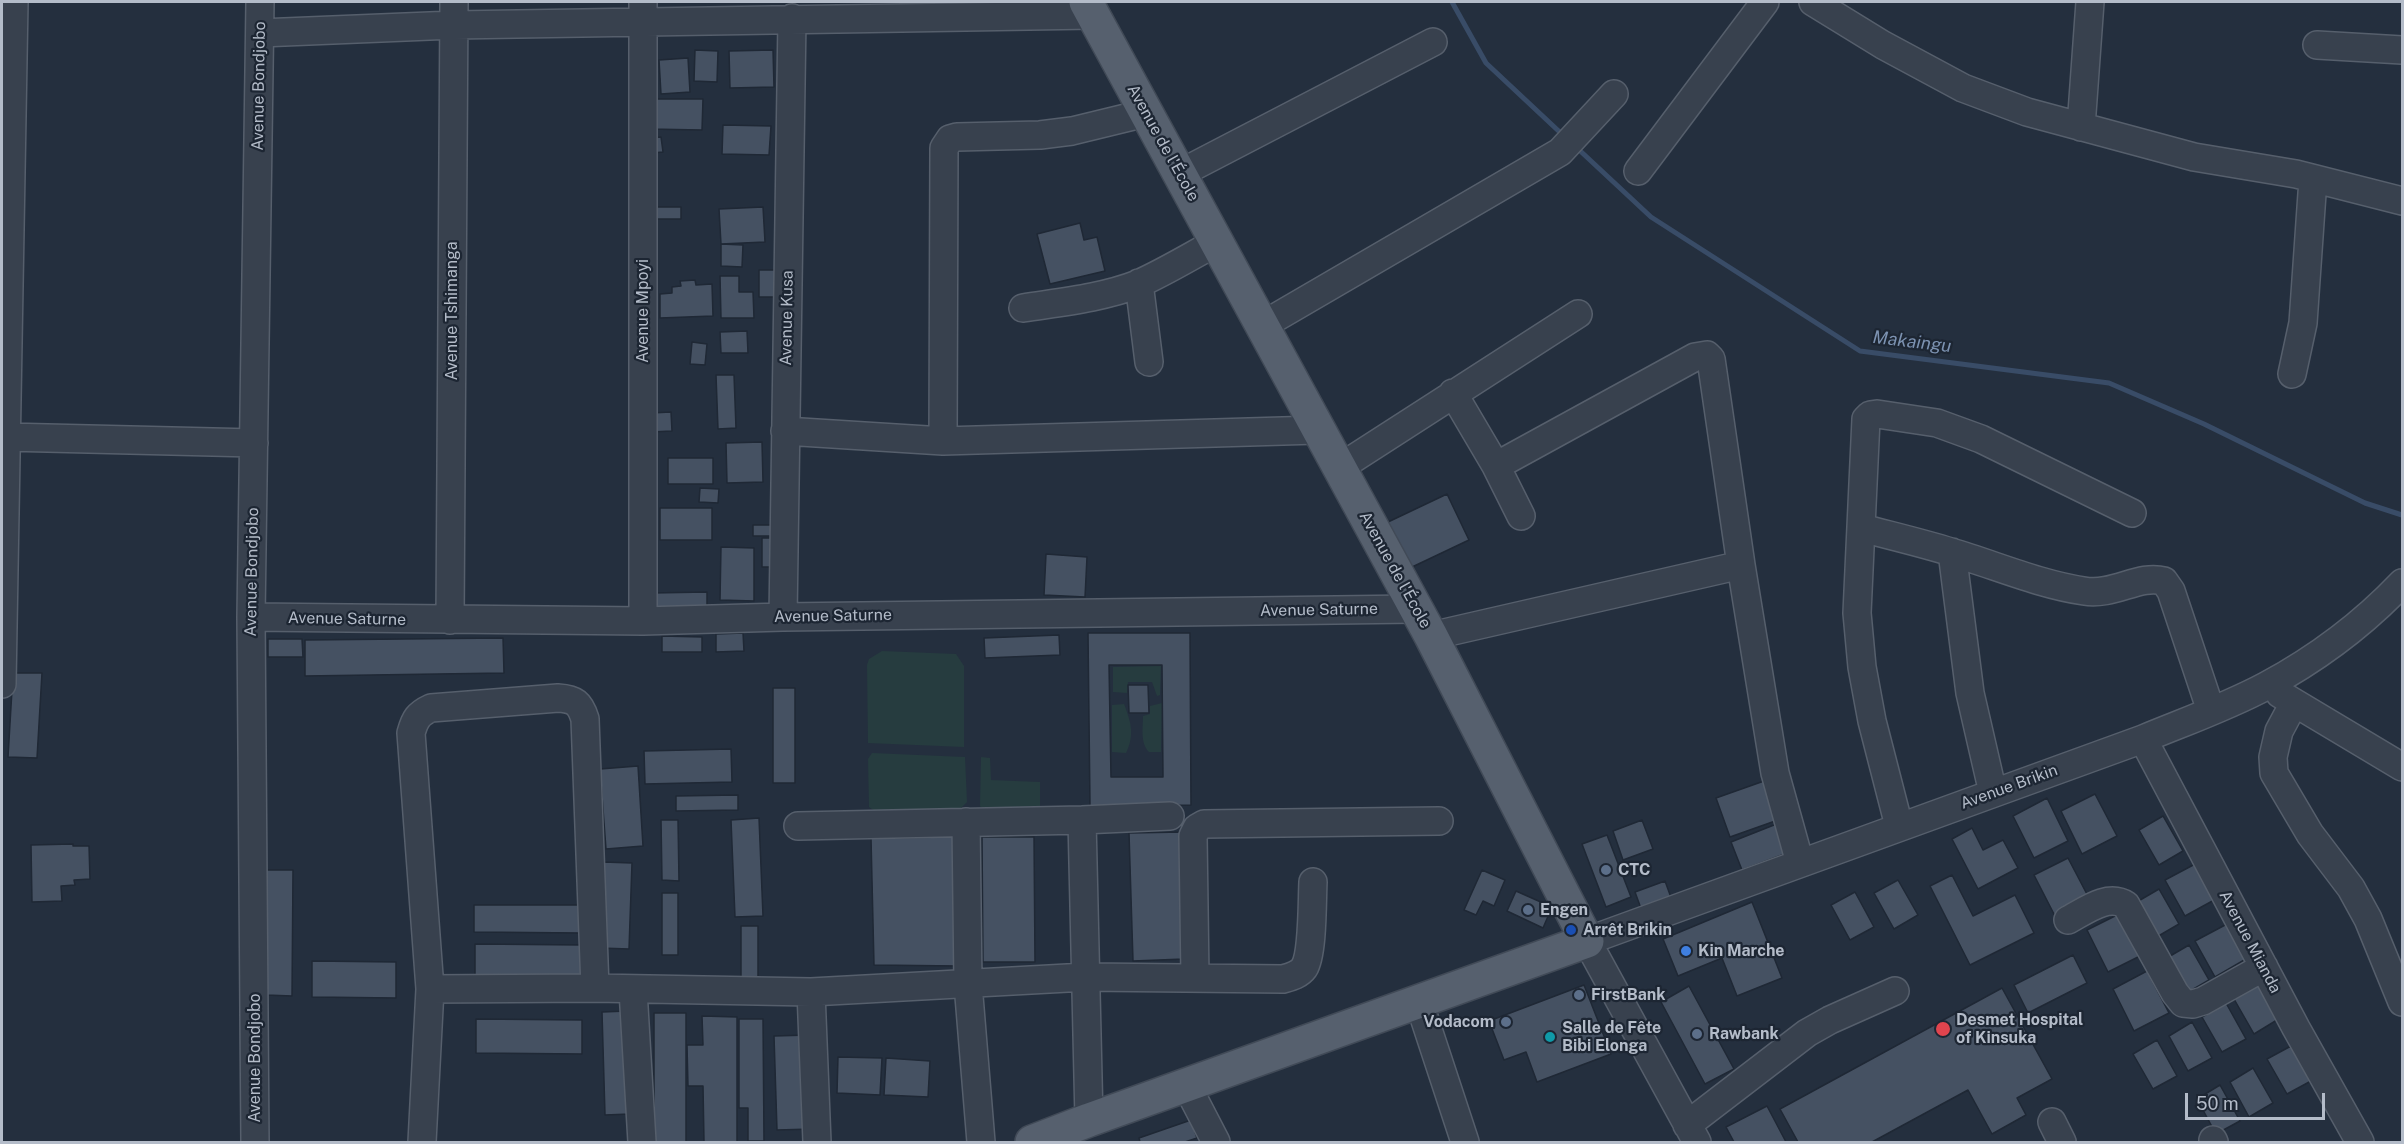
<!DOCTYPE html>
<html>
<head>
<meta charset="utf-8">
<style>
  body { margin:0 }
  #map { position:relative; width:2404px; height:1144px; overflow:hidden; background:#242f3e; font-family:"Public Sans",sans-serif }
  canvas { display:block }
  .frame { position:absolute; inset:0; border:3px solid #b4bcc9; pointer-events:none }
  .scale { position:absolute; left:2185px; top:1093px; width:140px; height:27px; box-sizing:border-box; border:3px solid #b4bcc9; border-top:0; padding-left:8px; font-size:18px; line-height:21px; white-space:nowrap; color:#b4bcc9; -webkit-text-stroke:4px #1d2633; paint-order:stroke }
</style>
</head>
<body>
<div id="map">
<canvas width="2404" height="1144"></canvas>
<div class="frame"></div>
<div class="scale">50 m</div>
</div>
<script>
const ctx = document.querySelector('canvas').getContext('2d');
ctx.lineJoin = 'round';
function fill(path, color) {
  ctx.fillStyle = color;
  ctx.fill(path, 'evenodd');
}
function strokePath(path, color, width, dash) {
  ctx.strokeStyle = color;
  ctx.lineWidth = width;
  ctx.lineCap = dash ? 'butt' : 'round';
  ctx.setLineDash(dash || []);
  ctx.stroke(path);
}
function drawText(font, color, halo, rows, align = 'center') {
  ctx.font = font + ' "Public Sans",sans-serif';
  ctx.lineWidth = 4.5;
  ctx.setLineDash([]);
  ctx.textBaseline = 'middle';
  ctx.strokeStyle = halo;
  ctx.fillStyle = color;
  for (const [text, x, y, turn = 0] of rows) {
    ctx.save();
    ctx.translate(x, y);
    ctx.rotate((+turn || 0) * Math.PI / 180);
    ctx.textAlign = isNaN(turn) ? turn : align;
    if (halo) ctx.strokeText(text, 0, 0);
    ctx.fillText(text, 0, 0);
    ctx.restore();
  }
}
const green = new Path2D(`
  M882 651 956 654 964 666V747L868 743 867 665 869 659Z
  M1161 666 1160 695 1157 696 1152 682H1128L1127 693 1113 692V667Z
  M1162 703 1161 752H1149C1140 743 1143 727 1143 716L1150 714V706Z
  M1124 704C1131 722 1135 735 1126 753L1112 752V705Z
  M872 753 965 757 967 802 955 814 876 812 869 807 868 759Z
  M981 757 990 758 991 780 1040 782V809L986 812 980 806Z`);
const stream = new Path2D(`
  M1452 2 1486 63 1565 137
  M1576 147 1651 217 1860 351 2109 383 2204 424 2365 503 2402 515`);
const building = new Path2D(`
  M695 50 718 51 717 82 694 81Z
  M773 50 774 87 730 88 729 51Z
  M688 58 690 92 661 94 659 60Z
  M655 99H703L702 130 648 129Z
  M723 125 771 126 769 155 722 154Z
  M661 137 663 152 652 153 651 138Z
  M657 207H681V219H657Z
  M763 207 765 242 721 244 719 209Z
  M1080 223 1084 240 1097 237 1105 271 1050 284 1037 234Z
  M721 244 743 245 742 267 721 266Z
  M759 270H782L783 297H759Z
  M720 276H739V292H753L754 318H721Z
  M695 280 696 285 712 284 713 316 660 318V294L672 293V287L681 286 680 281Z
  M747 331 748 353H721L720 332Z
  M692 342 707 344 705 365 690 364Z
  M716 375H734L736 428 718 429Z
  M671 412 672 431 651 432V413Z
  M762 442 763 482 727 483 726 443Z
  M668 458H713V484H668Z
  M700 488 719 489 718 503 699 502Z
  M1447 494 1469 540 1410 568 1388 522Z
  M660 508H712V540H660Z
  M753 525H775V536H753Z
  M762 538H779V567H762Z
  M721 547 754 548V601L720 600Z
  M1046 554 1087 557 1085 597 1044 595Z
  M707 592V611L653 612 652 593Z
  M743 633 744 651 716 652V634Z
  M1088 633H1190L1191 805 1090 806ZM1109 665H1162L1163 777H1111Z
  M1059 635 1060 655 985 658 984 638Z
  M662 636 702 637V652H662Z
  M503 638 504 673 305 676V640Z
  M268 639H302L303 657H268Z
  M13 673H42L37 758 8 757Z
  M1128 685H1148L1149 713H1129Z
  M773 688H795V783H773Z
  M731 749 732 782 645 784 644 751Z
  M638 766 643 846 606 849 600 769Z
  M1764 781 1778 820 1730 837 1716 798Z
  M2095 794 2117 836 2082 854 2061 811Z
  M738 795V810L676 811V796Z
  M2047 798 2068 841 2034 858 2013 816Z
  M2163 816 2183 851 2159 865 2139 830Z
  M759 818 763 916 735 917 731 820Z
  M661 820H678L679 881 662 880Z
  M1642 820 1653 849 1623 860 1613 831Z
  M1779 823 1790 852 1742 870 1731 842Z
  M1972 828 1983 850 2003 840 2018 868 1978 889 1952 839Z
  M1183 832 1184 959 1133 961 1129 833Z
  M1607 835 1631 897 1606 907 1582 844Z
  M954 837 958 966 874 965 871 838Z
  M982 837H1034L1035 962H983Z
  M73 844V846H89L90 879 74 880 75 885 61 886 62 901 32 902 31 845Z
  M2068 858 2090 900 2056 918 2034 875Z
  M603 862 632 863 629 949 600 948Z
  M2197 863 2216 899 2185 916 2165 880Z
  M266 870H293L292 996 266 995Z
  M1482 870 1505 880 1494 906 1483 901 1476 915 1464 910Z
  M1952 875 1973 916 2015 895 2034 933 1970 965 1930 886Z
  M1898 880 1918 915 1894 929 1874 893Z
  M1665 881 1673 903 1643 914 1635 892Z
  M2159 889 2179 924 2155 938 2135 903Z
  M1516 891 1552 907 1543 928 1507 911Z
  M1855 892 1874 927 1850 940 1831 905Z
  M662 893H678V955H662Z
  M1752 902 1782 978 1737 996 1722 958 1678 976 1663 939Z
  M474 905H581V933L474 932Z
  M2121 913 2142 955 2108 972 2087 930Z
  M2227 924 2246 959 2215 977 2195 941Z
  M741 926H758V983H741Z
  M475 944 582 945V982H475Z
  M2189 945 2209 980 2185 994 2165 959Z
  M2073 955 2087 983 2028 1013 2014 985Z
  M312 961 396 962V998L312 997Z
  M2147 971 2169 1013 2134 1031 2113 989Z
  M1584 985 1611 1054 1537 1082 1526 1052 1504 1060 1489 1021Z
  M2258 985 2277 1020 2254 1034 2234 999Z
  M1689 986 1734 1069 1705 1084 1661 1002Z
  M2002 988 2052 1079 2017 1098 2026 1115 1992 1134 1968 1090 1872 1142H1798L1780 1109Z
  M2226 1003 2246 1039 2222 1052 2202 1017Z
  M627 1011 630 1114 605 1115 602 1012Z
  M654 1013H686V1142H654Z
  M702 1016 737 1017V1142H704L703 1086H688L687 1045H703Z
  M476 1019 582 1020V1054L476 1053Z
  M739 1019H763L764 1141H748V1108H739Z
  M2192 1022 2212 1058 2188 1071 2169 1036Z
  M809 1035 812 1129 777 1130 774 1036Z
  M2157 1040 2177 1076 2153 1089 2133 1054Z
  M2291 1046 2311 1081 2287 1094 2267 1059Z
  M838 1057 882 1058 880 1095 837 1093Z
  M886 1058 930 1061 928 1097 884 1095Z
  M2253 1068 2273 1103 2249 1117 2230 1082Z
  M2220 1085 2240 1121 2216 1134 2197 1099Z
  M1767 1106 1786 1142H1734L1726 1127Z
  M1191 1120 1197 1138 1185 1142H1140L1139 1138Z`);
const minor = new Path2D(`
  M643 2V621
  M1813 2 1883 45 1963 88 2027 112 2194 157 2296 174 2402 201
  M260 33 454 25 1093 15
  M2317 45 2402 50
  M2081 127 2090 2
  M1638 171 1765 2
  M1179 174 1433 42
  M1139 283 1149 362
  M1023 308C1061 302 1102 298 1138 284 1165 272 1191 256 1217 242
  M1263 325 1560 152 1614 94
  M2292 374 2303 323 2313 179
  M1453 393 1496 466 1521 516
  M785 431 943 441 1317 430
  M6 437 254 443
  M943 441 944 148 950 139 957 137 1040 135 1072 131 1146 113
  M1496 466 1695 357 1707 355 1711 359 1741 565 1775 773 1800 863
  M1339 468 1578 314
  M1862 528C1892 536 1922 543 1951 552 1995 565 2038 584 2084 591 2114 596 2139 574 2164 581L2171 591 2211 711
  M1952 552 1970 693 1993 793
  M251 617 643 621 783 617 1415 609
  M783 617 792 18
  M450 620 454 2
  M1431 636 1741 565
  M2 684 14 2
  M2280 694 2402 767
  M2294 703 2279 731 2273 757 2274 773 2310 834 2351 888 2368 919 2402 1002
  M2143 739 2296 1028 2360 1142
  M1082 820 1089 1120
  M966 822 968 984 981 1142
  M798 826 1082 820 1170 816
  M1899 826 1872 721 1862 667 1857 613 1866 419 1870 415 1877 414 1937 423 1981 439 2132 513
  M2068 920C2085 911 2108 893 2126 905L2175 993 2183 1003 2193 1004 2203 1001 2264 967
  M1195 977 1193 836 1197 828 1204 824 1439 821
  M595 988 811 992 1086 977 1283 979C1290 977 1299 975 1304 968 1313 954 1312 901 1313 882
  M633 990 642 1142
  M811 992 817 1142
  M1419 1002 1465 1142
  M1187 1086 1216 1142
  M2052 1122 2062 1142
  M1687 1125 1807 1033 1830 1020 1895 991
  M2213 1140 2214 1142
  M255 1142 251 617 260 2
  M422 1142 430 989 411 733C415 719 418 714 431 708L558 698C575 699 580 703 585 719L595 988 430 989
  M1697 1142 1587 941 2143 739C2184 722 2227 707 2266 686 2316 659 2363 624 2402 583`);
const major = new Path2D(`
  M1032 1142 1089 1120 1587 941 1431 636 1086 2`);
const markers = [
  [1606,870,6,"#5c6f8a"],
  [1528,910,6,"#5c6f8a"],
  [1571,930,6,"#1a4fb4"],
  [1686,951,6,"#3f7fe0"],
  [1579,995,6,"#5c6f8a"],
  [1506,1022,6,"#5c6f8a"],
  [1943,1029,8,"#e0444e"],
  [1697,1034,6,"#5c6f8a"],
  [1550,1037,6,"#0f9aa8"]
];
const streetNames = [
  ["Avenue Bondjobo",259,86,-89],
  ["Avenue de l'École",1163,143,61],
  ["Avenue Tshimanga",452,311,-90],
  ["Avenue Mpoyi",643,311,-90],
  ["Avenue Kusa",787,318,-89],
  ["Avenue de l'École",1395,570,61],
  ["Avenue Bondjobo",252,572,-89],
  ["Avenue Saturne",1319,610,-1],
  ["Avenue Saturne",833,616,-1],
  ["Avenue Saturne",347,619,1],
  ["Avenue Brikin",2009,787,-20],
  ["Avenue Mianda",2250,942,62],
  ["Avenue Bondjobo",255,1058,-90]
];
const poiNames = [
  ["CTC",1618,870],
  ["Engen",1540,910],
  ["Arrêt Brikin",1583,930],
  ["Kin Marche",1698,951],
  ["FirstBank",1591,995],
  ["Desmet Hospital",1956,1020],
  ["of Kinsuka",1956,1038],
  ["Vodacom",1494,1022,"right"],
  ["Salle de Fête",1562,1028],
  ["Bibi Elonga",1562,1046],
  ["Rawbank",1709,1034]
];
const waterNames = [
  ["Makaingu",1912,342,7]
];
fill(green, '#263c3f');
strokePath(stream, '#394c67', 5);
fill(building, '#455162');
strokePath(building, '#1f2835', 1.5);
strokePath(minor, '#565f6c', 30);
strokePath(major, '#414a57', 36);
strokePath(minor, '#38414e', 27);
strokePath(major, '#56606e', 33);
for (const [x, y, r, color] of markers) {
  const dot = new Path2D();
  dot.arc(x, y, r, 0, 2 * Math.PI);
  ctx.fillStyle = color;
  ctx.fill(dot);
  strokePath(dot, '#1d2633', 2);
}
drawText('16px', '#b4bcc9', '#1d2633', streetNames);
drawText('bold 16px', '#b4bcc9', '#1d2633', poiNames, 'left');
drawText('italic 18px', '#7c92b1', '#1d2633', waterNames);
</script>
</body>
</html>
